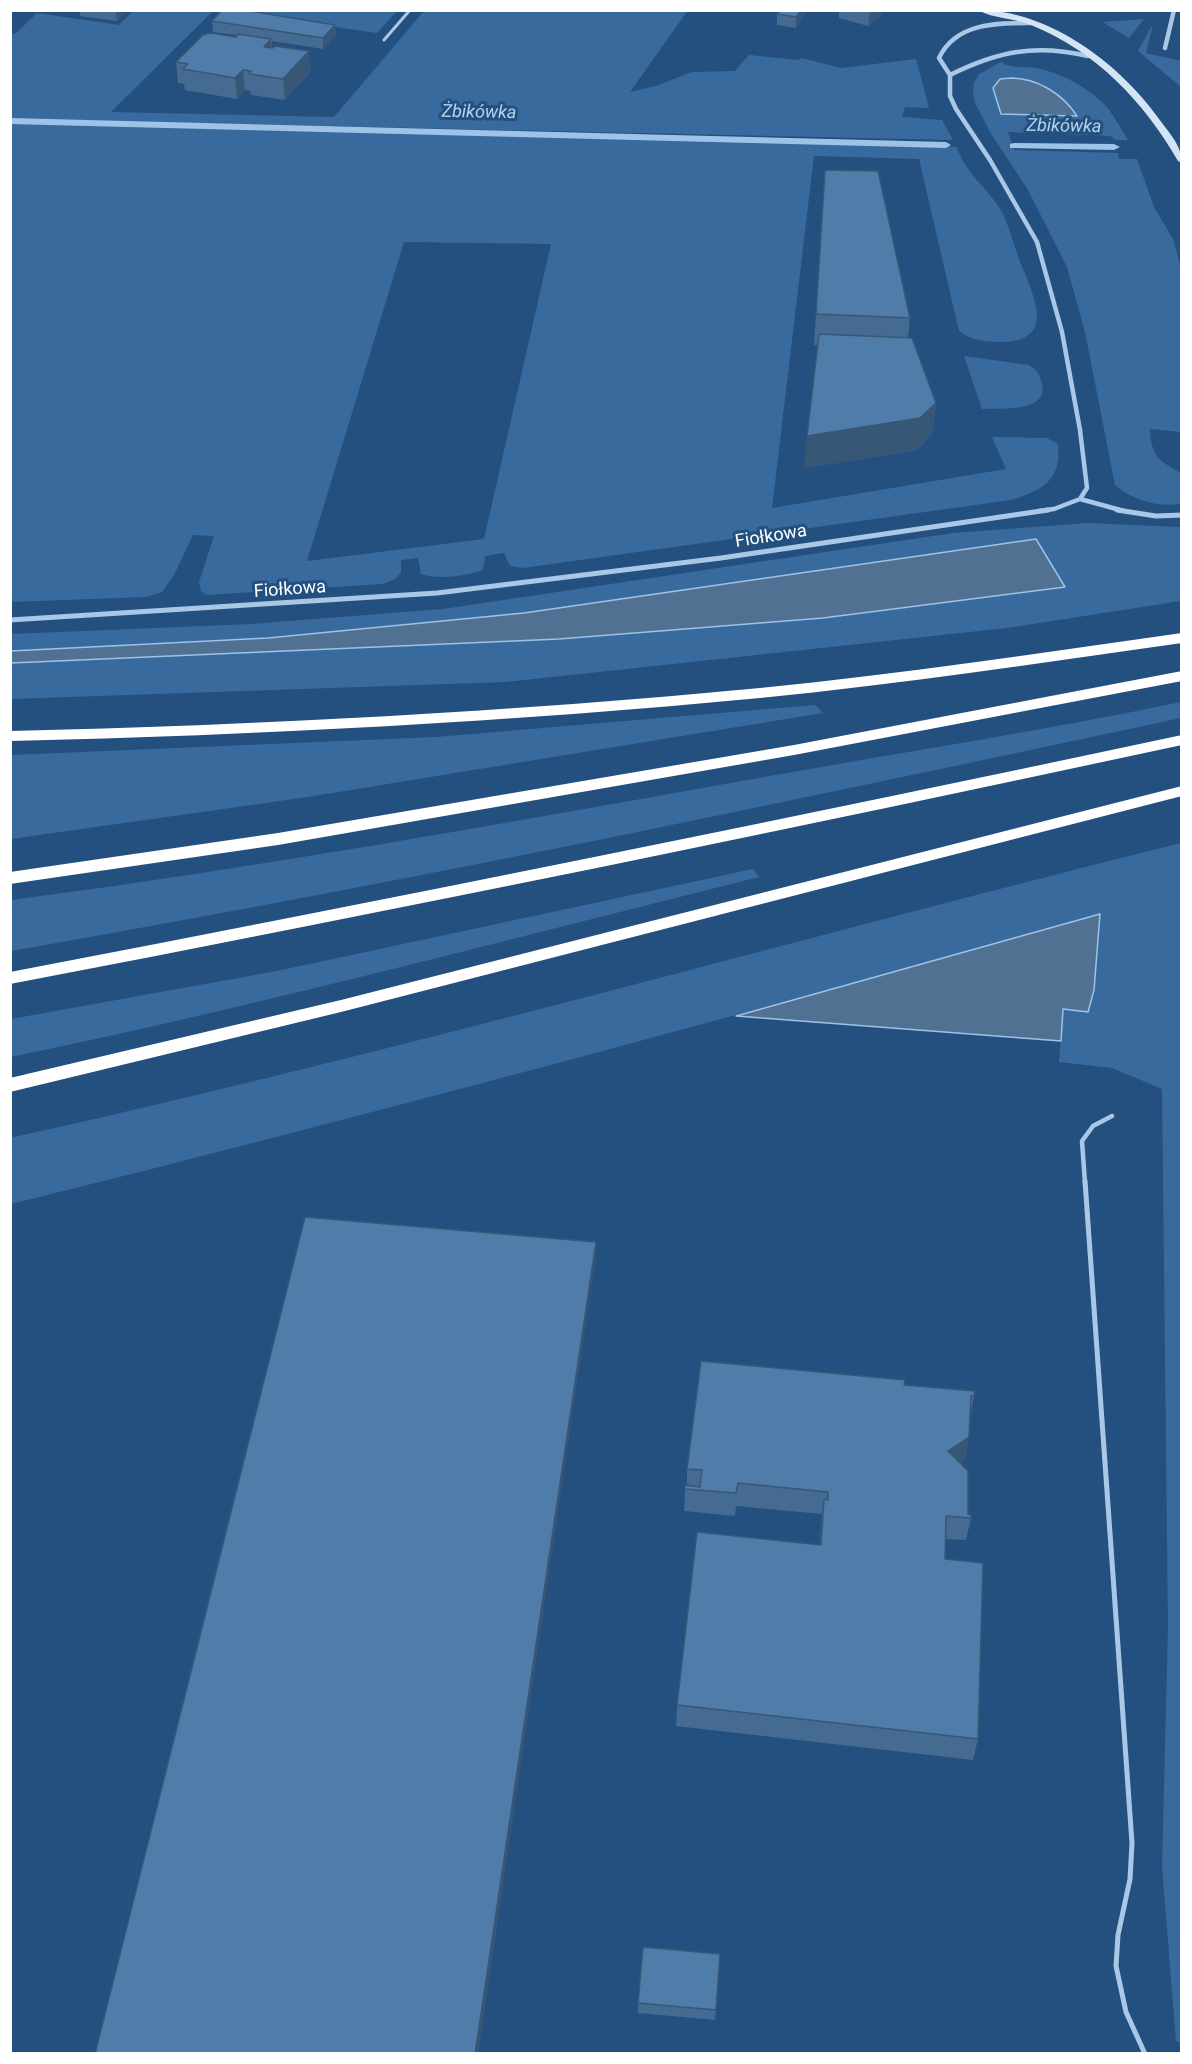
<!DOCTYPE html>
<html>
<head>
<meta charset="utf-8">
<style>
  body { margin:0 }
  #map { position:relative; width:1192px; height:2064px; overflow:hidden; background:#24507f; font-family:Roboto,sans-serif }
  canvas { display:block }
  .frame { position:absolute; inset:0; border:12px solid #fff; pointer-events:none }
</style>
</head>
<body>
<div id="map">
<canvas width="1192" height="2064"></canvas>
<div class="frame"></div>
</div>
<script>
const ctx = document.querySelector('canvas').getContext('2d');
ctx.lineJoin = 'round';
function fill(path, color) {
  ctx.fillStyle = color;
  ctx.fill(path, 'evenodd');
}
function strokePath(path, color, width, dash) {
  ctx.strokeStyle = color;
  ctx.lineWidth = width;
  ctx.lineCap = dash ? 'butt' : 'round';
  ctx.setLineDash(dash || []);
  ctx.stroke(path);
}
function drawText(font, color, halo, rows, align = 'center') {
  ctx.font = font + ' Roboto,sans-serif';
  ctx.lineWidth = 6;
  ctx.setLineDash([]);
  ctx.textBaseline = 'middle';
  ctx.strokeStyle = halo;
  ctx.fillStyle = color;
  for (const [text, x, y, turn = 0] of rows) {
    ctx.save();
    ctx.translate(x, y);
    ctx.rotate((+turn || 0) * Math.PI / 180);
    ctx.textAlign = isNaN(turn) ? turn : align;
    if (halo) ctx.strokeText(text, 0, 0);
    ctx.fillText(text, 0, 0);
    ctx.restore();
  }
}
const green = new Path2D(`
  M133 11H213L111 112 334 117 424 11 688 10 630 92 656 86 692 72 735 71 749 55 798 60 802 58 841 68 916 59 929 108 905 107 902 117 942 120 953 140 11 119V34H15L37 13 119 25Z
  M225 11H397L377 33Z
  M1144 19 1129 38 1102 22Z
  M1153 24 1146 53 1181 61V87L1138 51Z
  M1001 62C1011 69 1024 66 1036 68 1061 73 1087 87 1105 105 1114 115 1121 129 1128 140H1115L1111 136 1008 132 1014 150 1118 153 1119 159H1137L1154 207 1173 239 1181 267V432L1150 429C1151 456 1159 461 1181 473V504C1157 507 1134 501 1115 485L1085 332 1067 267 1028 190 990 132 975 103 973 91 974 83 979 74Z
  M10 123 957 147C964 171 985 186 999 207 1008 221 1013 243 1019 259 1031 291 1060 341 1002 342 987 342 972 341 959 331L919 159 814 156 772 508 1006 469 992 437 1047 438 1058 444C1062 481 1042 490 1011 500L523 568 510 566 504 553 485 556 483 570C466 576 437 580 421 574L418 558 401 560V572L395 579 383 584 207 595 201 591 199 582 214 536 193 535 174 575 162 592 146 597 11 602ZM404 242 551 244 484 539 307 561Z
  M964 356 1029 365C1037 370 1040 375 1042 384 1049 413 999 408 982 409Z
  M1087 523 1181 527V601L1007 628 506 682 11 699V663L559 639 823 618 1064 587 1036 539 524 613 268 638 11 651V634L251 624 443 609 953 533Z
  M1181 702V718C792 801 403 883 11 951V900C257 868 502 824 747 780 892 754 1037 732 1181 702Z
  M815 705 823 713 308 797 11 839V755L436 737Z
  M1181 843V2043L1176 2041 1162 1867 1168 1628 1162 1089 1112 1068 1059 1062 1063 1009 1088 1011 1094 990 1100 914C738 1016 375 1114 11 1204L10 1138C404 1051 791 940 1181 843Z
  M753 869 759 877C510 939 262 1005 11 1057V1019L277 971Z`);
const water = new Path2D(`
  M1011 78C1037 78 1063 94 1077 116L1001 114 993 88 1000 79Z
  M1036 539 1065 587 823 618 559 639 11 663V651L268 638 524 613Z
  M1100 914 1094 990 1088 1012 1063 1009 1061 1041 736 1016Z`);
const stream = new Path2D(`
  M10 118 946 142 951 145 946 148 10 124Z
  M1014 143 1114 144 1120 147 1114 150 1010 148V144Z`);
const laneFar2 = new Path2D(`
  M384 40 410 10`);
const laneFar1 = new Path2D(`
  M1085 1183 1082 1141 1093 1126 1112 1116`);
const lane = new Path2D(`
  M1085 1181 1132 1843 1130 1879 1118 1935 1116 1966 1126 2012 1145 2054`);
const streetFar1 = new Path2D(`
  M1033 23C998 23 956 22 939 58L950 75V96L956 109 990 160 1037 242 1062 332 1080 430 1087 488 1080 499 1054 509 1039 511
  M1165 48 1174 10
  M950 75C998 51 1035 44 1088 56
  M1080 499 1124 511`);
const street = new Path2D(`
  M1117 510 1156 516 1182 515
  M10 620 437 593 721 558 1048 510`);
const secondary = new Path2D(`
  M978 10C1050 10 1122 65 1162 123 1171 135 1182 147 1182 163L1178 161C1144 102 1096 51 1031 25 1014 18 994 19 978 10Z`);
const highway = new Path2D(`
  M1182 633V643C1041 663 901 684 760 698 511 722 261 735 10 741V731C261 725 511 712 760 688 901 674 1041 653 1182 633Z
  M1182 671V681L794 755 278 845 10 884V872L278 833 794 745Z
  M1182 735V745C792 829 402 909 10 984V972C402 897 792 818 1182 735Z
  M1182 786V796L341 1012 10 1092V1078L341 1000Z`);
const wall = new Path2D(`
  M80 10H127L117 21 80 16Z
  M807 10 796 28 777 25V14Z
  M839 10H882L881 16 868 26 839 18Z
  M212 21 335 25 336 35 323 49 272 41V48L311 71 285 100 251 95 250 91 245 90 237 99 185 90 184 84 178 83 176 62 236 37 237 35 213 32Z
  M825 170 910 318 908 338 936 403 932 434 917 450 804 468 818 345H814Z
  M904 1385 975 1391 970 1418 969 1437 965 1459 960 1463 968 1514 971 1518 966 1540 945 1539V1559L978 1739 973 1760 676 1726 677 1705 820 1545 822 1514 736 1506 735 1516 684 1511 685 1489 687 1485V1469Z
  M720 1954 715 2020 638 2013V2003Z`);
const shadedWall = new Path2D(`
  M115 10H127L117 21Z
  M801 10H807L796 28V17Z
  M870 10H882L881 16 868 26Z
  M335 25 336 35 323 49V38Z
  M271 39 273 60 264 47Z
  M309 51 311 71 285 100 283 79Z
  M243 70 245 90 237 99 235 78Z
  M936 403 932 434 917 450 804 468 807 436Z
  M596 1242V1254L478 2054H475Z
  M969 1437 965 1459 944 1474 948 1451Z`);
const building = new Path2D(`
  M222 10H244L335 25 323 38 212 21Z
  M780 10H801L796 17 777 14Z
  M210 33 236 37 238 34 271 39 264 47 273 48 275 46 309 51 283 79 249 74 251 71 243 70 235 78 183 69 188 64 176 62 203 35Z
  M825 170 878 171 910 318 816 314Z
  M819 334 912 338 936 403 920 418 807 436Z
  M305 1217 596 1242 475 2054H95Z
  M701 1361 905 1380 904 1385 975 1391 974 1395 971 1396 969 1437 948 1451 968 1471V1514L971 1515V1518L946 1516 945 1559 983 1563 978 1739 677 1705 697 1532 821 1545 824 1499 828 1500V1492L738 1483 736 1493 685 1489V1485L700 1487 702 1470 687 1469Z
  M643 1947 720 1954 716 2010 638 2003Z`);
const farWaternames = [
  ["Żbikówka",479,113,1],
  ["Żbikówka",1064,127,1]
];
const farStreetnames = [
  ["Fiołkowa",771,537,-9],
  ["Fiołkowa",290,590,-4]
];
fill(green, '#386a9d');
fill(water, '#517193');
strokePath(water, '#9ec3e7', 1.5);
fill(stream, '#9ec3e7');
strokePath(laneFar2, '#aac8e6', 3);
strokePath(laneFar1, '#aac8e6', 4.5);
strokePath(lane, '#aac8e6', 5);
strokePath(streetFar1, '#aac8e6', 4.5);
strokePath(street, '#aac8e6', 5);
fill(secondary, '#d3e4f5');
fill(highway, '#fff');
fill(wall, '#456b92');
fill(shadedWall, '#385777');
fill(building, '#507caa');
strokePath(building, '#385777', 1.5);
drawText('italic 18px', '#b5d2ee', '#24507f', farWaternames);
drawText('18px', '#fff', '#24507f', farStreetnames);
</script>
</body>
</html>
